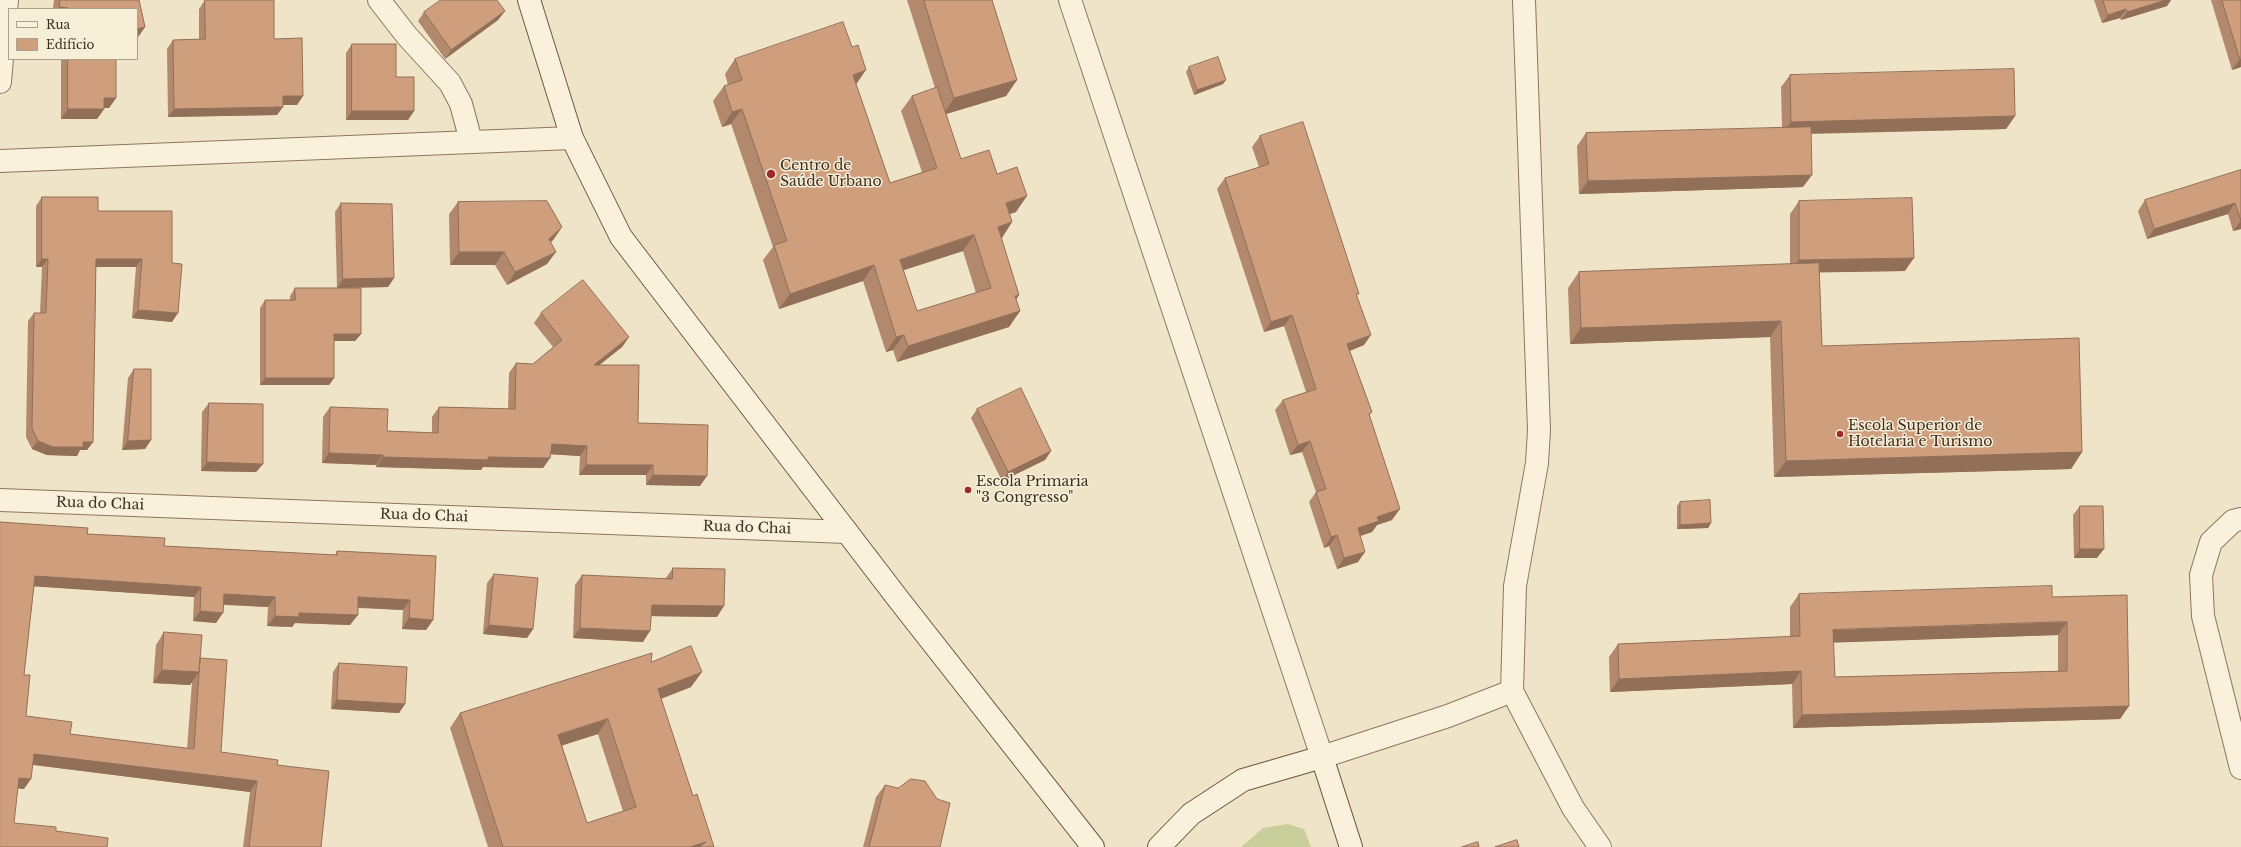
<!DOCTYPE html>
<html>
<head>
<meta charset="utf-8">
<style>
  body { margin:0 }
  #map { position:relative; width:2241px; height:847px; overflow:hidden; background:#f0e4c8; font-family:"Libre Baskerville",serif }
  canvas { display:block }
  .legend { position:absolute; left:8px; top:8px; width:130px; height:52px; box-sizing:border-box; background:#f7eed8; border:1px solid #ada18e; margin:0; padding:5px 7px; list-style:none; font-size:12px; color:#3d2e20 }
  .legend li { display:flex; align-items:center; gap:8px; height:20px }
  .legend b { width:20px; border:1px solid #ada18e }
</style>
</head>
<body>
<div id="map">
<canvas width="2241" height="847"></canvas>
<ul class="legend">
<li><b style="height:5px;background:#faf1dc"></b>Rua</li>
<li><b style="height:11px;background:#cf9f7d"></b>Edifício</li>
</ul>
</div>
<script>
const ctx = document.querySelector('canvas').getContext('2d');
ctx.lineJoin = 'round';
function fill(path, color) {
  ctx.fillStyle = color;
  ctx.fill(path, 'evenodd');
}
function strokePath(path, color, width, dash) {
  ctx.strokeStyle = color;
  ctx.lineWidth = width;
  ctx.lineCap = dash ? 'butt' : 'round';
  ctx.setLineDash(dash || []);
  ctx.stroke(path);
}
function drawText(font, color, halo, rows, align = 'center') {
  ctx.font = font + ' "Libre Baskerville",serif';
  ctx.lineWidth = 3;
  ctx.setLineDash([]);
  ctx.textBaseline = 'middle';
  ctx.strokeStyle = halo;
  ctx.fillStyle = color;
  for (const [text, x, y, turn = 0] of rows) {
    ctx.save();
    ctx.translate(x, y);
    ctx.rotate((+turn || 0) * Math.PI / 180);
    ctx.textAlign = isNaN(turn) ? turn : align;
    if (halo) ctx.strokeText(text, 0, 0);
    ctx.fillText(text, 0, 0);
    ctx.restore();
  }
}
const green = new Path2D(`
  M1288 824 1304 829 1311 847H1241L1263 828Z`);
const street = new Path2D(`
  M379 0 407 36 450 83 461 104 471 141
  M1070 0 1322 757 1448 716 1512 691
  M1524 0 1539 430 1537 463 1515 586 1512 691 1573 808 1600 847
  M0 82 7 0
  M0 161 572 138
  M0 500 847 532
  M2241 519 2233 521 2211 542 2201 575 2203 616 2241 768`);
const secondary = new Path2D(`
  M529 0 572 138 621 237 899 600 1093 847
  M1159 847 1191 814 1243 780 1322 757 1351 847`);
const wall = new Path2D(`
  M54 0H139L145 27 138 37 137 9H53Z
  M205 0 274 39 303 96 297 105H283L277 115 168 117 167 49 173 40 199 39V9Z
  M907 0H992L1017 80 1006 96 945 114 961 159 997 174 1016 212 1009 214 1012 222 1001 238 1019 295 1016 300 1020 311 1009 327 897 362 893 350 886 352 863 281 779 309 763 260 773 247 731 124 722 127 713 101 724 86 728 85 725 74 735 59 856 85 890 183 922 172 901 111 912 96 935 88ZM963 251 976 293 917 311 903 270Z
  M2094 0H2171L2167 6 2121 20 2120 18 2102 23Z
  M2211 0H2241V67L2232 70Z
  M505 11 498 20 445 59 418 21 424 12Z
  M352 44 396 77 414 111 408 120H346V53Z
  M61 59H116V98L109 108H104V109L97 119H61Z
  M1189 67 1223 84 1194 95 1186 72Z
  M1790 75 2015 116 2006 129 1811 134 1803 187 1579 194 1577 146 1586 133 1782 128 1781 87Z
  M1260 136 1357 296 1364 345 1350 351 1372 412 1369 415 1392 520 1377 525 1372 532 1360 536 1358 562 1337 569 1329 546 1324 548 1309 502 1316 492 1302 452 1290 455 1275 410 1283 400 1306 392 1284 326 1264 332 1217 189 1225 178 1259 167 1252 147Z
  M2241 170V229L2233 231 2228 214 2147 239 2138 211 2145 200Z
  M42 197 98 211H172V322L132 318 136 267H96L93 442 87 450H80L77 456 47 455 32 449 26 437 28 321 34 313H40L42 267H36V206Z
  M1799 201 1905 271 1819 272 1822 346 2082 452 2071 469 1774 477 1770 337 1570 344 1568 288 1579 272 1790 264V214Z
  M458 202 562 227 553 240 551 242 547 264 507 285 495 265H450L449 214Z
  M341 203 394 278 388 287 337 288 335 212Z
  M295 288 361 334 355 341H334V378L329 385H260V308L265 300H290V296Z
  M541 313 629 337 622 347 599 365 638 423 700 486 646 485V475H579L580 456 551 454 550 458 543 468 483 467 481 470 376 467V465L322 463 323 417 330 407 387 431 432 433V417L439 407 508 409 509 373 516 363 533 364 553 347 534 323Z
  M134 369 151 440 145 449 122 450 128 378Z
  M209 403 263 464 256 472 201 471 202 412Z
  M977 409 1051 451 1045 460 1002 481 971 418Z
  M1680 502 1711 523 1708 528 1677 529V506Z
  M2080 506 2097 558H2074L2073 515Z
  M0 522 164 546 335 555 337 551 436 556 433 620 426 630 402 629 403 610 358 608 350 625 295 623 292 627 267 626 268 607 223 605 216 623 193 621 194 597 34 586 24 675 26 716 70 734 187 749 192 682 190 685 153 683 156 645 164 632 200 658 221 752 277 765 321 847H243L250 792 33 765 24 789 18 788 0 847Z
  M673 568 717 617 651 616 643 642 573 638 575 585 582 575 665 579Z
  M494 574 533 629 527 638 483 634 487 583Z
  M1799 594 2052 597 2129 706 2120 719 1793 728 1792 684 1610 692 1609 657 1618 644 1790 637V607ZM2058 635V671L1835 677 1833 642Z
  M651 662 691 687 661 699 693 796 714 847H488L450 728 460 713ZM598 734 623 811 587 823 562 745Z
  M339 663 405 704 399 713 331 709 333 672Z
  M885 785 940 847H863L876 797Z`);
const shadedWall = new Path2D(`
  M2166 0H2171L2167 6 2121 20 2127 12Z
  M60 7 68 8 67 9H58Z
  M2126 9 2120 18 2102 23 2108 15Z
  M505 11 498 20 445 59 451 50Z
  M145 27 138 37H137V29Z
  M2240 59H2241V67L2232 70Z
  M866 70 855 86 853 75Z
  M1017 80 1006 96 943 115 954 98Z
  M1226 80 1223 84 1194 95 1197 90Z
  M283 96H303L297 105H276Z
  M104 98H116L109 108H97Z
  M283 107 277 115 168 117 174 109Z
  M68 109H104L97 119H61Z
  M742 109 731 124 722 127 732 112Z
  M352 111H414L408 120H346Z
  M2015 116 2006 129 1782 134 1791 122Z
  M1812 175 1803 187 1579 194 1588 181Z
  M1027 196 1016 212 995 219 1006 203Z
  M2235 203 2228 214 2147 239 2154 229Z
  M2241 221V229L2233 231Z
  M1012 222 1002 238 987 243 998 227Z
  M562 227 553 240 540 251 549 239Z
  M974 235 963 251 889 275 900 260Z
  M459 252H504L495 265H450Z
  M556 252 547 264 507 285 515 272Z
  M1914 258 1905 271 1790 273 1799 260Z
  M42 259H48L42 267H36Z
  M96 259H142L136 267H90Z
  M874 265 863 281 779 309 790 294Z
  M394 278 388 287 337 288 343 279Z
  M1019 295 1008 310 1015 296Z
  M138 310 178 313 172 322 132 318Z
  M1020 311 1009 327 897 362 908 346Z
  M1292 315 1284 326 1264 332 1271 322Z
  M1781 321 1770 337 1570 344 1581 328Z
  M334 334H361L355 341H329Z
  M904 335 893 350 886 352 896 337Z
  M1371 335 1364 345 1340 354 1347 344Z
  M629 337 622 347 587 375 594 365Z
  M265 378H334L329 385H260Z
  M151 440 145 449 122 450 128 441Z
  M38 441 83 442H93L87 450H80L77 456 47 455 32 449Z
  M1310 441 1302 452 1290 455 1298 445Z
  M552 444 587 446 580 456 545 454Z
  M1051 451 1045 460 1002 481 1008 472Z
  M2082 452 2071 469 1774 477 1786 461Z
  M329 453 383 455 376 465 322 463Z
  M383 457H488L550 458 543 468 483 467 481 470 376 467Z
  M207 462 263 464 256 472 201 471Z
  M586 465H653L646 475H579Z
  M653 475 707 476 700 486 646 485Z
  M1400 509 1392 520 1377 525 1372 532 1351 539 1358 528 1377 517Z
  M1711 523 1708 528 1677 529 1680 525Z
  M1337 535 1329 546 1324 548 1331 537Z
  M2080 549H2104L2097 558H2074Z
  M1365 552 1358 562 1337 569 1344 558Z
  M35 576 201 587 194 597 28 586Z
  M224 594 275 597 268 607 217 604Z
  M358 597 410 600 403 610 351 607Z
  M652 605 724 606 717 617 645 616Z
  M200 611 223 613 216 623 193 621Z
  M299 613 358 615 350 625 295 623 292 627 267 626 275 616Z
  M409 618 433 620 426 630 402 629Z
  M2067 622 2058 635 1824 643 1833 630Z
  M489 625 533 629 527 638 483 634Z
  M580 628 650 631 643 642 573 638Z
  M162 670 199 672 190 685 153 683Z
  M1801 671 1792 684 1610 692 1619 679Z
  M702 672 691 687 647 704 658 689Z
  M337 700 405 704 399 713 331 709Z
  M2129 706 2120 719 1793 728 1802 715Z
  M608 719 598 734 548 750 558 735Z
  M34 754 257 781 250 792 27 764Z
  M19 778 31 779 24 789 12 788Z
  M706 842 702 847H690Z`);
const building = new Path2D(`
  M60 0H139L145 27 137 29V9H68V8L60 7Z
  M205 0H274V39L302 38 303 96H283V107L174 109 173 40 205 39Z
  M441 0H497L505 11 451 50 424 12Z
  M924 0H992L1017 80 954 98Z
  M2103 0H2166L2127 12 2126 9 2108 15Z
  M2222 0H2241V59H2240Z
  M843 22 852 47 858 45 866 70 853 75 890 183 937 168 912 96 937 87 961 159 989 150 997 174 1017 167 1027 196 1006 203 1012 222 998 227 1019 295 1015 296 1020 311 908 346 904 335 896 337 874 265 790 294 774 245 787 241 742 109 732 112 724 86 742 80 735 59ZM974 235 991 288 917 311 900 260Z
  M352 44H396V77H414V111H352Z
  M1218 57 1226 80 1197 90 1189 67Z
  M68 59H116V98H104V109H68Z
  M2014 69 2015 116 1791 122 1790 75Z
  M1303 122 1359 294H1356L1371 335 1347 344 1372 412 1369 414 1400 509 1377 517 1379 521 1358 528 1365 552 1344 558 1337 535 1331 537 1316 492 1326 489 1310 441 1298 445 1283 400 1316 389 1292 315 1271 322 1225 178 1269 164 1260 136Z
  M1811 127 1812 175 1588 181 1586 133Z
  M2241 170V221L2235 203 2154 229 2145 200Z
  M42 197H98V211H172V263L182 264 178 313 138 310 142 259H96L93 442H83V447H53L38 441 32 428 34 313H46L48 259H42Z
  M1912 198 1914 258 1799 260V201Z
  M547 201 562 227 549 239 556 252 515 272 504 252H459L458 202Z
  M341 203 392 204 394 278 343 279Z
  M1819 263 1822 346 2079 338 2082 452 1786 461 1781 321 1581 328 1579 272Z
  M583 280 629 337 594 365H639L638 423 708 425 707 476 653 475V465H586L587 446 552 444 550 458 488 457V460L383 457V455L329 453 330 407 388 409 387 431 438 433 439 407 515 409 516 363 533 364 562 340 541 313Z
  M295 288H361V334H334V378H265V300H295Z
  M134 369H151V440L128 441Z
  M1021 388 1051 451 1008 472 977 409Z
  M209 403 263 404V464L207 462Z
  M1710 500 1711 523 1680 525V502Z
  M2080 506H2103L2104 549H2080Z
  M0 522 88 528 87 534 165 538 164 546 337 555V551L436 556 433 620 409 618 410 600 358 597V615L299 613V617L275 616V597L224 594 223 613 200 611 201 587 35 576 24 675H30L26 716 72 722 70 734 194 749 200 658 227 660 221 752 278 760 277 765 329 771 321 847H249L257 781 34 754 31 779 19 778 14 823 56 827V831L108 838 107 847H0Z
  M673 568 725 569 724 606 652 605 650 631 580 628 582 575 672 579Z
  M494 574 538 578 533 629 489 625Z
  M2052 586V597L2127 595 2129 706 1802 715 1801 671 1619 679 1618 644 1800 636 1799 594ZM2067 622V671L1835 677 1833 630Z
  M164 632 202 635 199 672 162 670Z
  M691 646 702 672 658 689 693 796 697 794 714 847H699L706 842 690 847H503L460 713 652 653 651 662ZM608 719 636 807 587 823 558 735Z
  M339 663 407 667 405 704 337 700Z
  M911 779 925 781 937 799 950 803 940 847H869L885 785 898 788Z
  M1517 840 1519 847H1495Z
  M1478 842 1479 847H1462Z`);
const markers = [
  [771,174,5,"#9e2a2b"],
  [1840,434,4,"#9e2a2b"],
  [968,490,4,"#9e2a2b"]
];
const poiNames = [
  ["Centro de",780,166],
  ["Saúde Urbano",780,182],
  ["Escola Superior de",1848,426],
  ["Hotelaria e Turismo",1848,442],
  ["Escola Primaria",976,482],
  ["\"3 Congresso\"",976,498]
];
const streetNames = [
  ["Rua do Chai",100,504,2],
  ["Rua do Chai",424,516,2],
  ["Rua do Chai",747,528,2]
];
fill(green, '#c9cf9b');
strokePath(street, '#8d765c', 24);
strokePath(secondary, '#6f573f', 24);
strokePath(street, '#faf1dc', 22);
strokePath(secondary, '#faf1dc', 22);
fill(wall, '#b2896c');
fill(shadedWall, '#916f58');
fill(building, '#cf9f7d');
strokePath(building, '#916f58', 1);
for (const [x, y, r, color] of markers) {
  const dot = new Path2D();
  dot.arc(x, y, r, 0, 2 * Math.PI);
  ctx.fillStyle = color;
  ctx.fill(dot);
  strokePath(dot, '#f7eed8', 1.5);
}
drawText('14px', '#3d2e20', '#f7eed8', poiNames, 'left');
drawText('14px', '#3d2e20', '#f7eed8', streetNames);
</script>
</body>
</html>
